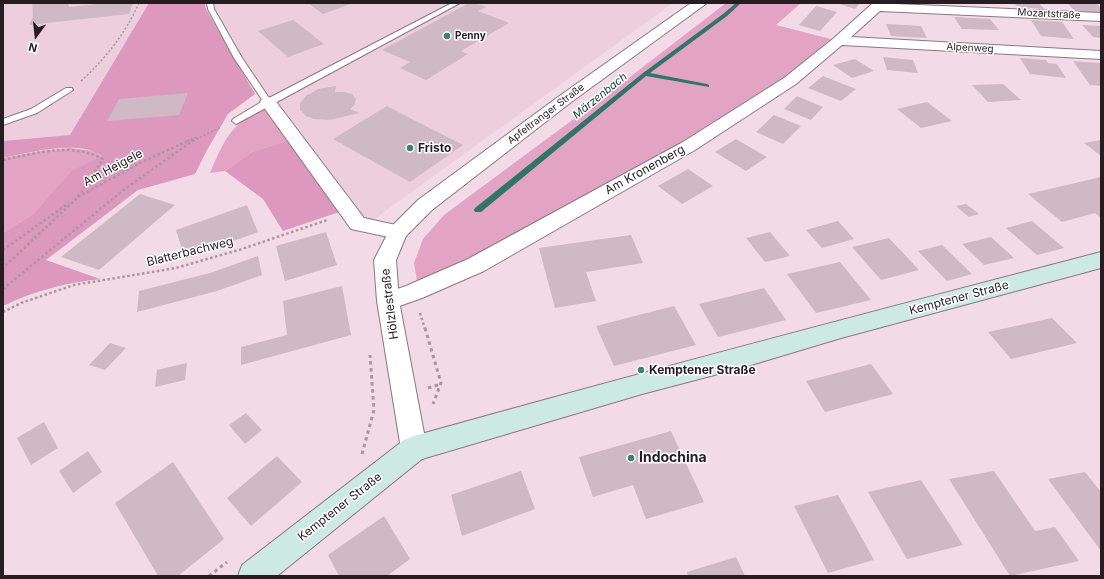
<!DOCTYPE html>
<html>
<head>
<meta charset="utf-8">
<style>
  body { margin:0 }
  #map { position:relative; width:1104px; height:579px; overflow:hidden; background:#f2dbe7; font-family:Inter,sans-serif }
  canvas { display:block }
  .frame { position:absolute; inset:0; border:4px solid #251d21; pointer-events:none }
  .north { position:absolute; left:16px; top:16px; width:40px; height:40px; -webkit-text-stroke:3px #fff; paint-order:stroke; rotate:195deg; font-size:11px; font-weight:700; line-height:16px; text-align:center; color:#251d21 }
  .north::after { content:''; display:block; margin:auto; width:14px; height:18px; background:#251d21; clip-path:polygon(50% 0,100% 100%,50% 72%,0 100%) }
</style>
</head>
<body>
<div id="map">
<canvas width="1104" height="579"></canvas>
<div class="frame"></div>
<div class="north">N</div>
</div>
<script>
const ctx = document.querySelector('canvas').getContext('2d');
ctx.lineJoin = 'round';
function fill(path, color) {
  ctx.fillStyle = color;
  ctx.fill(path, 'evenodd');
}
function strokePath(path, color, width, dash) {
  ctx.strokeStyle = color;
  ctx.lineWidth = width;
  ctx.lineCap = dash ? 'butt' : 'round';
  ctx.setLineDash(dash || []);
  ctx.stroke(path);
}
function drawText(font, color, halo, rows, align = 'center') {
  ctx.font = font + ' Inter,sans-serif';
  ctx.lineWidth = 3;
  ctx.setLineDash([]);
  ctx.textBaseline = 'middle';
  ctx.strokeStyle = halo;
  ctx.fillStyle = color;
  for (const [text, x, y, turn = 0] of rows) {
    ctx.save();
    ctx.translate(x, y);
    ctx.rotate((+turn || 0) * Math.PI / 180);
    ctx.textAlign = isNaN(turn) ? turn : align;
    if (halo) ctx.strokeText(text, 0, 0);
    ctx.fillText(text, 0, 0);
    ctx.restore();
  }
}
const built = new Path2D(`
  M3 3H149L70 135 3 141Z
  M213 3H673L366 225 325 167 271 101 242 57 213 8Z`);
const green = new Path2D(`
  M726 3H801L776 25 831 39 786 77 684 142 511 239 418 286 414 263 423 239 444 215 617 87Z
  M267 108 289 140 252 152 225 171 210 173C223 142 233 119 267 108Z
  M70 148 95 151 102 156 47 199 33 214 3 233V158L41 151Z`);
const forest = new Path2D(`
  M149 3H205L206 9 255 94 228 114 207 150 195 174 138 190 46 260 100 279C66 283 33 291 3 306V233L33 214 72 171 102 156C80 139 29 153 3 158V141L70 135Z
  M289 140 339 212 283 231 263 199 225 171 252 152Z`);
const stream = new Path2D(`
  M736 3H741L727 16 650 73 707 84 709 85V87L646 76 481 212H475L474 210 475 208 643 73 723 14Z`);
const building = new Path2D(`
  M32 3H68L69 7 106 3H133L129 14 29 25 33 17Z
  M308 3H353L323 14Z
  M469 3H475L486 7 478 11 509 23 461 51 468 54 426 80 400 68 410 62 382 50Z
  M836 3H860L855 9Z
  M1014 3H1039L1044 9 1018 7Z
  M1067 3H1096L1101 8V13L1075 11Z
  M816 6 837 12 820 31 799 25Z
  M954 17 990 19 999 30 962 29Z
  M293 20 324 44 288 57 258 31Z
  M1031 20 1062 22 1074 39 1041 36Z
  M886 24 921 26 927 38 891 36Z
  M1082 25 1101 26V38L1093 37Z
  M883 57 913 60 918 73 887 70Z
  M1020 58 1046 60 1048 63 1057 64 1066 78 1030 74Z
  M855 59 874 71 852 78 833 65Z
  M1073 61 1101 63V86L1090 85Z
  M823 76 856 89 841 101 808 88Z
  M1003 84 1021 100 988 102 972 85Z
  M336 86 335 92H344L352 94 356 99 354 106 350 109 359 113 330 120 314 119 306 116 300 110V103L306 96 318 89Z
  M188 93 179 115 107 121 119 99Z
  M797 96 823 107 811 120 784 109Z
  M927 102 952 121 921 128 897 109Z
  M387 106 410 118 463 145 410 182 333 139Z
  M774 115 801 126 783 144 756 132Z
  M736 139 767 157 746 171 715 152Z
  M1101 140V156L1084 143Z
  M688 169 713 186 682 204 658 186Z
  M1101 177V218L1095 213 1062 222 1028 194Z
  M140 194 175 205 99 270 61 257Z
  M966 204 979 214 969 217 956 206Z
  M247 205 258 232 185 259 176 230Z
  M838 221 854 239 822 248 806 230Z
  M1032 221 1064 248 1037 255 1006 228Z
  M326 232 337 265 285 281 276 246Z
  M770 232 790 256 765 262 746 238Z
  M631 235 643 263 586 272 596 301 555 308 539 248Z
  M991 237 1014 258 984 265 962 244Z
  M889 238 919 270 881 280 852 247Z
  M942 245 972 274 947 281 918 251Z
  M258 256 262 275 217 291 137 312 139 291 210 273Z
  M840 262 871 300 816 313 787 274Z
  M342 286 351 335 241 365V347L287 335 283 301Z
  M764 288 786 320 718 337 699 304Z
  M674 306 696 345 614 366 596 326Z
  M1052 318 1077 343 1011 359 988 332Z
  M110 343 126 348 105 370 89 365Z
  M187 363 185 380 155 387 157 370Z
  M871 364 893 394 825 412 806 381Z
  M246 413 262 430 245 444 229 425Z
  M44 422 58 448 31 465 17 438Z
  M671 431 704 502 646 519 633 485 593 497 579 457Z
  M88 451 102 472 73 493 59 471Z
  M277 456 302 482 251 526 227 498Z
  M173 462 224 539 178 576H158L115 503Z
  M521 471 535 509 462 536 451 495Z
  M994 471 1035 531 1055 527 1079 561 1010 576 949 479Z
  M1085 472 1101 492V551L1048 479Z
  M921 480 963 545 907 559 868 492Z
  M838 495 874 560 828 573 794 506Z
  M384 516 410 559 387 576H339L328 555Z
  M736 557 745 576H688L687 572Z`);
const pathFar2 = new Path2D(`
  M81 81C106 58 125 34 139 3
  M187 141 197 137
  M193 141 221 127`);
const pathFar1 = new Path2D(`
  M3 160C37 153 71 142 103 159L78 197 3 268
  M78 197 142 162 190 140
  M3 250 69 203
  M3 289 126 188 194 140
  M3 312 21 303 74 285 176 268 242 249 327 220
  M420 313 425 329`);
const path = new Path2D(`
  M425 328 441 383 433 404
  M428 388 441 384
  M362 454 374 410 370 355
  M209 576 227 562`);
const service = new Path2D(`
  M207 3H213L214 9 242 58 269 98 452 3H460L236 124 232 121 233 119 263 101 234 58 208 9Z
  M66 88H72L73 90 37 113 3 125V119L31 109Z`);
const minor = new Path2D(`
  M873 3 1101 13V21L880 11 851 37 1101 51V59L842 45 796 84 695 150 484 271 422 298 388 310 380 307 377 301 380 295 406 286 468 259 683 142 784 78 834 38Z
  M268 97 274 99 364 218 405 227 408 232 405 237 398 239 351 229 260 102 262 99Z`);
const tertiary = new Path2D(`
  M691 3H707L570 103 432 210 406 236 396 260 399 301 427 449 424 458 414 462 404 458 401 449 377 301 374 260 391 227 418 200 558 97Z`);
const secondary = new Path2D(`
  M1101 252V268L841 338 741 368 642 394 422 459 277 576H238L242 565 404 440 414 436C642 372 871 312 1101 252Z`);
const markers = [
  [447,36,4,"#3e8173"],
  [410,148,4,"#3e8173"],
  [641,370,4,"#3e8173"],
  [631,458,4,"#3e8173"]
];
const farStreetnames = [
  ["Mozartstraße",1049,14,3],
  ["Alpenweg",970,48,3],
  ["Apfeltranger Straße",546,114,-37]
];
const farPoinames = [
  ["Penny",455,36]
];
const farWaternames = [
  ["Märzenbach",600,96,-39]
];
const poiNames = [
  ["Fristo",418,148],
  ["Kemptener Straße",649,370]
];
const streetNames = [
  ["Am Heigele",113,168,-28],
  ["Am Kronenberg",645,170,-29],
  ["Blatterbachweg",190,252,-14],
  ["Kemptener Straße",959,298,-15],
  ["Hölzlestraße",390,304,-97],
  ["Kemptener Straße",340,507,-38]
];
const nearPoinames = [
  ["Indochina",639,458]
];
fill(built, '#eccedd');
fill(green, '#e3a3c5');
fill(forest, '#dd98bd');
fill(stream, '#317468');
fill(building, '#cfb9c4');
strokePath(service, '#8b7782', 2);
strokePath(minor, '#8b7782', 2);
strokePath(tertiary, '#8b7782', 2);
strokePath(secondary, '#8b7782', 2);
strokePath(pathFar2, '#a997a0', 1.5, [2, 2]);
strokePath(pathFar1, '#a997a0', 2.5, [2.5, 2.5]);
strokePath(path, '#a997a0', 3, [3.5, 3.5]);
fill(service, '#fff');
fill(minor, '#fff');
fill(tertiary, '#fff');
fill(secondary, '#cde9e3');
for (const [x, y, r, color] of markers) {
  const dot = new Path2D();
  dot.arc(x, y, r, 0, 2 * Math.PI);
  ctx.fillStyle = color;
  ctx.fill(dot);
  strokePath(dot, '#fff', 1.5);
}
drawText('10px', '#251d21', '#fff', farStreetnames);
drawText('bold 10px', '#251d21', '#fff', farPoinames, 'left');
drawText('italic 11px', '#103c34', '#fff', farWaternames);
drawText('bold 12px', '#251d21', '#fff', poiNames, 'left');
drawText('12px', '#251d21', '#fff', streetNames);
drawText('bold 14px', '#251d21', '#fff', nearPoinames, 'left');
</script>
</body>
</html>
